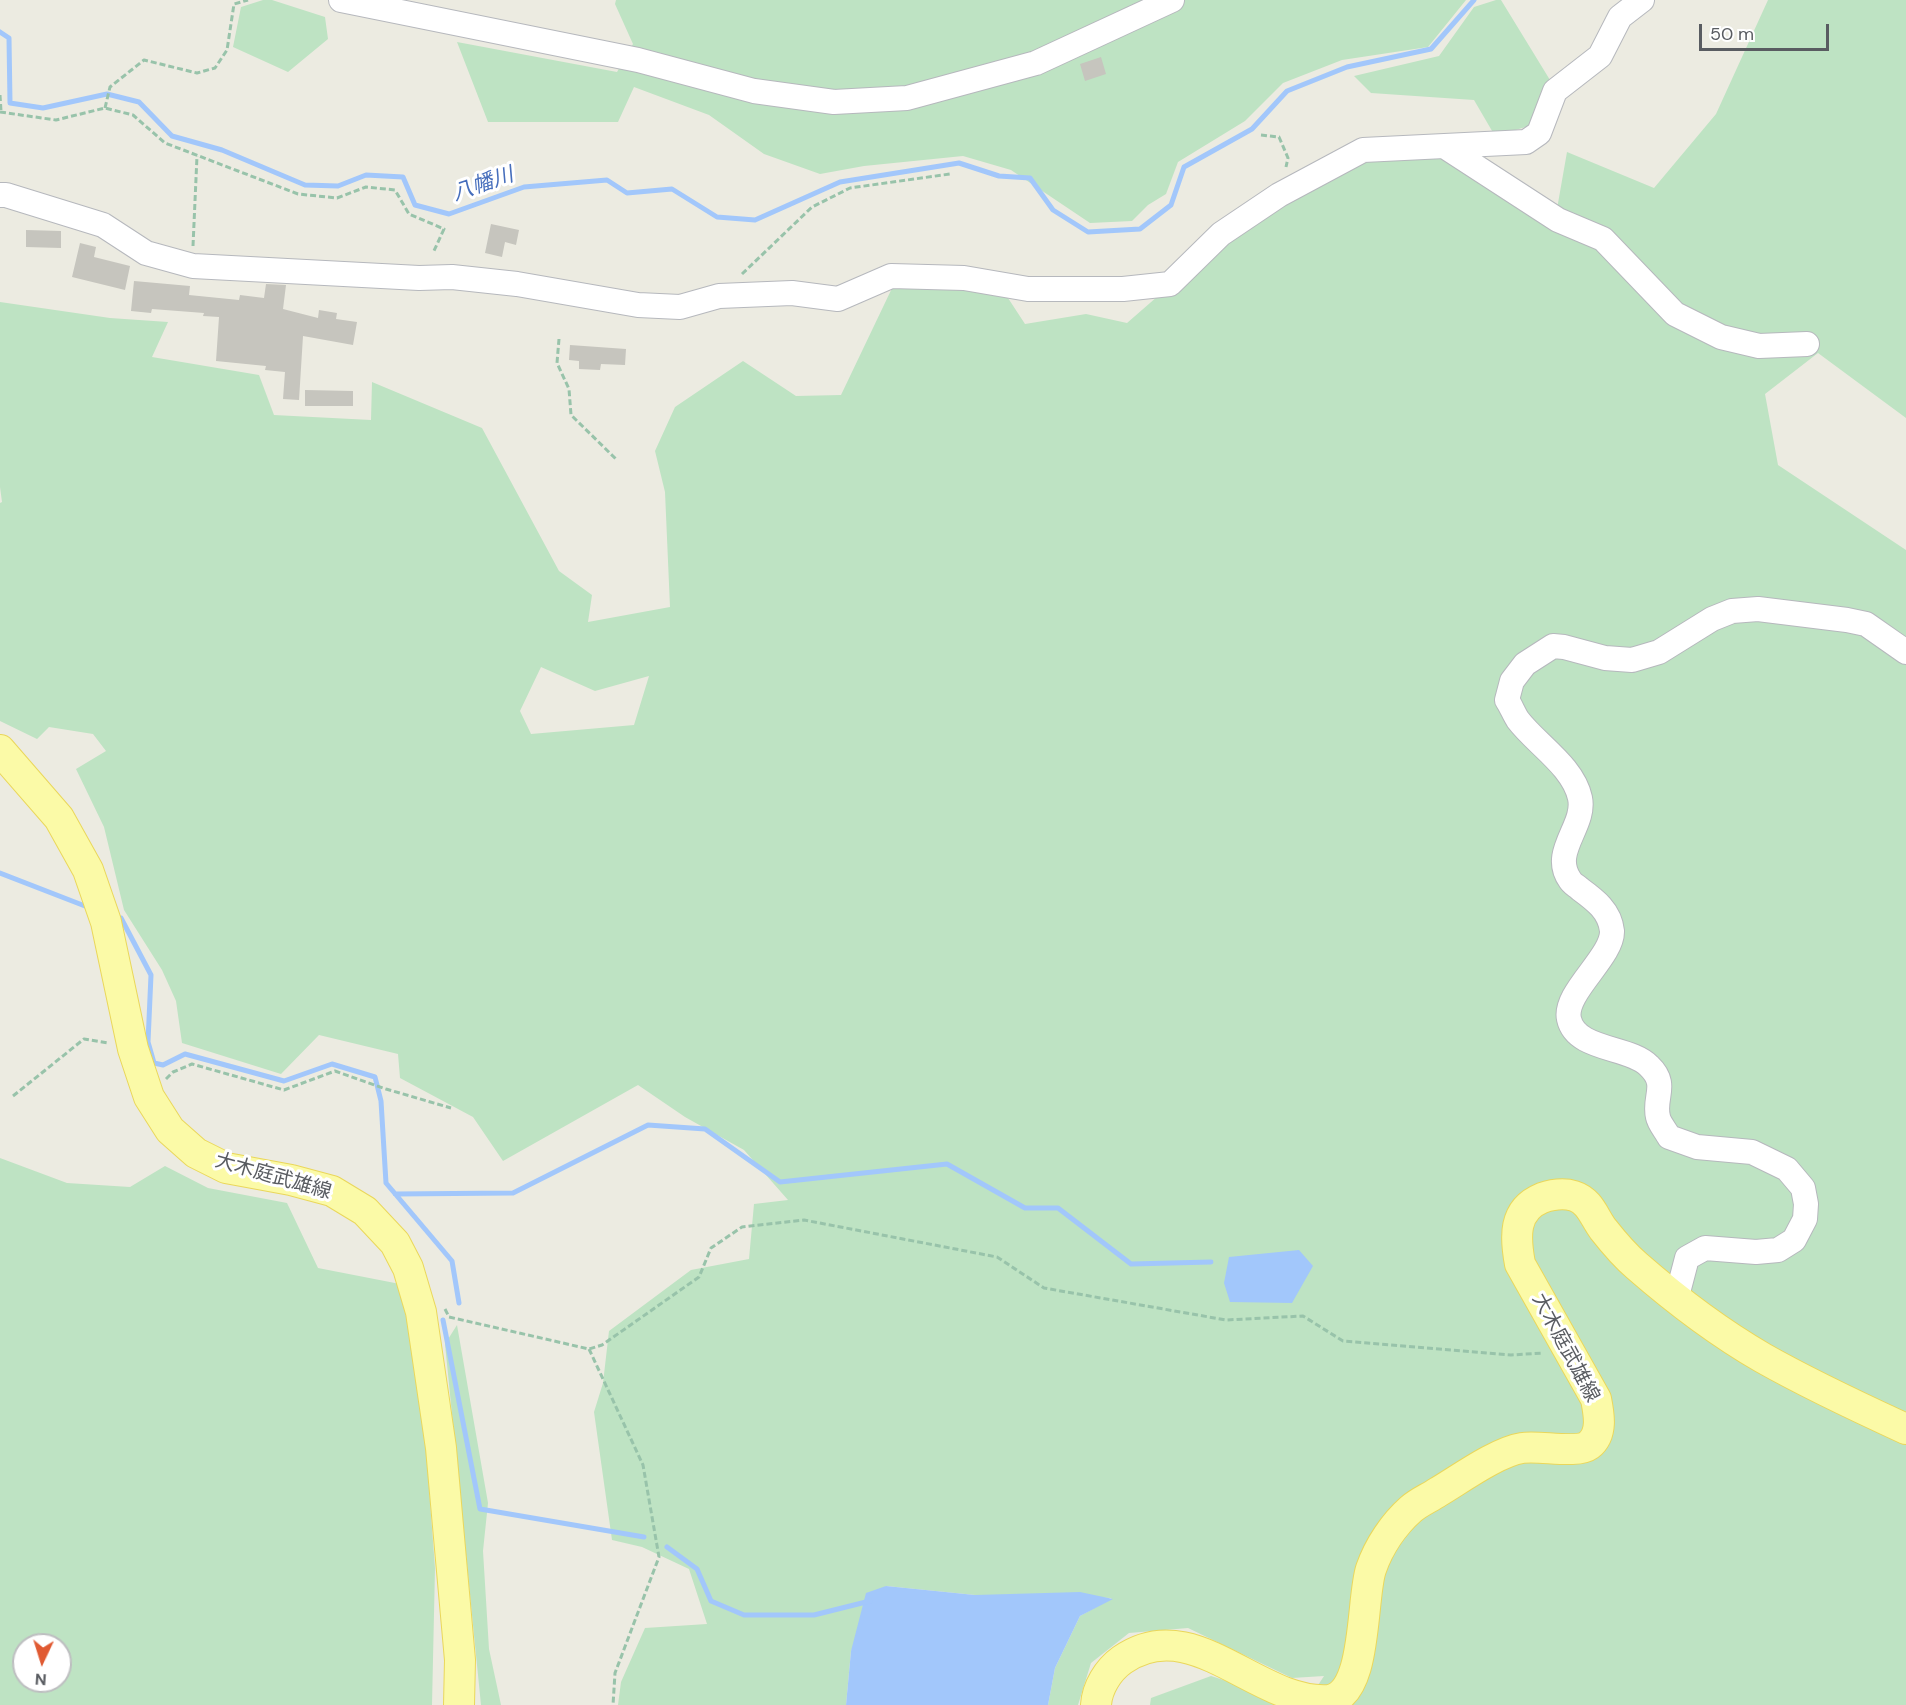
<!DOCTYPE html>
<html>
<head>
<meta charset="utf-8">
<style>
  body { margin:0 }
  #map { position:relative; width:1906px; height:1705px; overflow:hidden; background:#ecebe1; font-family:"DM Sans",sans-serif }
  canvas { display:block }
  .north { position:absolute; left:12px; top:1633px; width:60px; height:60px; box-sizing:border-box; background:#fff; border:2px solid #bdbec0; border-radius:50%; rotate:184deg; font-size:16px; font-weight:700; line-height:24px; text-align:center; color:#595c61 }
  .north::after { content:''; display:block; margin:auto; width:21px; height:27px; background:#e05a32; clip-path:polygon(50% 0,100% 100%,50% 72%,0 100%) }
  .scale { position:absolute; left:1699px; top:24px; width:130px; height:27px; box-sizing:border-box; border:3px solid #595c61; border-top:0; padding-left:8px; font-size:18px; line-height:21px; white-space:nowrap; color:#595c61; -webkit-text-stroke:4px #fff; paint-order:stroke }
</style>
</head>
<body>
<div id="map">
<canvas width="1906" height="1705"></canvas>
<div class="north">N</div>
<div class="scale">50 m</div>
</div>
<script>
const ctx = document.querySelector('canvas').getContext('2d');
ctx.lineJoin = 'round';
function fill(path, color) {
  ctx.fillStyle = color;
  ctx.fill(path, 'evenodd');
}
function strokePath(path, color, width, dash) {
  ctx.strokeStyle = color;
  ctx.lineWidth = width;
  ctx.lineCap = dash ? 'butt' : 'round';
  ctx.setLineDash(dash || []);
  ctx.stroke(path);
}
function drawText(font, color, halo, rows, align = 'center') {
  ctx.font = font + ' "DM Sans","Noto Sans JP",sans-serif';
  ctx.lineWidth = 6;
  ctx.setLineDash([]);
  ctx.textBaseline = 'middle';
  ctx.strokeStyle = halo;
  ctx.fillStyle = color;
  for (const [text, x, y, turn = 0] of rows) {
    ctx.save();
    ctx.translate(x, y);
    ctx.rotate((+turn || 0) * Math.PI / 180);
    ctx.textAlign = isNaN(turn) ? turn : align;
    if (halo) ctx.strokeText(text, 0, 0);
    ctx.fillText(text, 0, 0);
    ctx.restore();
  }
}
const green = new Path2D(`
  M263 0H272L325 17 328 39 288 72 233 47 241 7Z
  M616 0H1466L1428 47 1342 60 1283 83 1245 121 1178 162 1166 194 1148 205 1132 221 1090 223 1011 170 963 156 864 166 820 174 764 154 709 115 634 87 618 122H488L457 42 617 72 633 44 615 4Z
  M1496 0H1501L1550 80 1529 126 1495 136 1474 100 1371 93 1354 76 1439 56 1474 7Z
  M1768 0H1906V418L1818 353 1765 394 1778 465 1906 550V1705H1305L1324 1676 1292 1678 1188 1628 1129 1633 1091 1663 1078 1705H1048L1055 1668 1080 1616 1112 1598 975 1595 886 1586 851 1651 846 1705H618L621 1682 645 1628 707 1624 689 1569 642 1547 612 1540 594 1412 603 1383 609 1331 691 1270 749 1259 754 1204 788 1200 744 1150 685 1117 638 1085 503 1161 473 1117 400 1078 398 1054 319 1035 281 1074 182 1043 176 1001 162 970 124 910 104 827 76 769 106 751 93 734 49 727 37 739 0 721V503L2 502 0 487V302L110 318 168 322 152 357 259 375 274 415 371 420 372 382 482 428 559 571 592 595 588 622 670 607 665 492 655 451 675 407 743 361 796 396 841 395 894 284 961 285 1008 298 1025 324 1086 314 1127 323 1181 276 1290 195 1366 157 1453 156 1554 226 1567 152 1654 188 1716 114ZM541 667 595 691 649 676 634 725 531 734 520 711Z
  M0 1158 67 1183 130 1187 165 1166 208 1188 287 1203 318 1268 400 1284 423 1408 435 1568 432 1705H0ZM24 1645H60V1681H24Z
  M457 1325 488 1503 483 1551 489 1649 501 1705H481L445 1344Z
  M1211 1676 1301 1705H1150L1151 1698Z`);
const water = new Path2D(`
  M1299 1250 1313 1266 1292 1303 1230 1302 1224 1283 1229 1257Z
  M886 1586 975 1595 1080 1592 1113 1599 1080 1616 1055 1668 1048 1705H846L851 1651 866 1593Z`);
const stream = new Path2D(`
  M0 32 9 38 10 103 43 108 107 94 139 102 172 136 222 150 305 185 338 186 366 175 403 177 415 205 449 214 524 187 607 180 627 193 672 189 717 217 755 220 840 182 959 163 999 176 1030 178 1053 210 1088 232 1140 229 1171 205 1184 167 1252 129 1287 91 1347 67 1431 49 1474 0
  M0 873 85 906
  M121 918 151 975 148 1042 154 1063 163 1065 185 1054 284 1081 332 1064 375 1077 381 1101 386 1183 452 1261 459 1303
  M395 1194 513 1193 648 1125 705 1129 780 1182 947 1164 1025 1208H1058L1131 1264 1211 1262
  M443 1320 480 1509 644 1537
  M667 1547 697 1569 711 1601 744 1615H814L870 1601`);
const building = new Path2D(`
  M1101 57 1106 74 1085 81 1080 64Z
  M491 224 519 230 516 245 505 242 502 257 485 253Z
  M26 230 61 231V248L26 247Z
  M80 243 96 247 94 257 130 266 125 290 72 277Z
  M134 281 190 286 189 295 239 300 240 295 264 298 266 284 286 285 283 309 318 318 319 310 337 313 336 319 357 322 353 345 303 336 299 400 283 399 285 372 265 370 266 366 216 361 219 317 203 316 204 313 152 309 151 313 131 311Z
  M570 345 626 349 625 365 601 364 600 370 579 369V361L569 360Z
  M305 390 353 391V406H305Z`);
const path = new Path2D(`
  M0 95 1 111
  M105 108 110 87 144 60 197 73 215 68 227 50 234 4 248 0
  M0 112 56 120 105 108 133 115 165 143 298 194 337 198 366 187 395 190 409 214 444 229 433 253
  M1261 135 1279 137 1288 158 1286 167
  M193 246 197 156
  M742 274 812 207 850 188 950 174
  M559 339 557 363 569 389 571 415 617 460
  M166 1079 173 1072 192 1064 284 1090 335 1071 386 1089 451 1108
  M13 1096 84 1039 108 1043
  M445 1309 449 1317 589 1349 602 1345 699 1277 711 1248 742 1227 804 1220 997 1257 1044 1288 1226 1320 1303 1316 1343 1341 1511 1355 1543 1353
  M589 1349 643 1465 659 1557 615 1673 613 1705`);
const minor = new Path2D(`
  M341 0 638 60 754 91 834 102 907 98 1036 63 1172 0
  M1444 146 1558 220 1603 239 1675 314 1721 337 1759 346 1807 344
  M0 195H6L103 225 146 253 193 266 419 278 452 277 517 284 638 305 680 307 719 296 792 293 838 299 891 276 964 278 1028 289H1123L1170 284 1221 234 1279 195 1363 150 1526 142 1539 133 1555 91 1600 56 1620 17 1642 0
  M1676 1300 1687 1258 1705 1248 1756 1252 1778 1250 1794 1240 1805 1219 1806 1204 1803 1188 1787 1169 1752 1152 1697 1147 1669 1137C1666 1131 1659 1123 1658 1117 1653 1097 1669 1085 1649 1066 1630 1046 1576 1051 1569 1019 1563 993 1613 957 1612 931 1610 911 1595 900 1580 889 1577 886 1572 884 1570 880 1550 852 1586 826 1580 798 1573 766 1536 744 1518 720 1514 714 1511 706 1507 700L1512 681 1525 664 1553 646 1564 647 1605 658 1632 660 1659 652 1712 619 1732 611 1758 609 1847 620 1866 624 1906 652`);
const major = new Path2D(`
  M0 750 59 818 88 870 106 922 133 1049 149 1097 170 1130 196 1153 226 1168 291 1180 332 1191 365 1211 395 1243 408 1268 421 1312 441 1448 460 1660 459 1705
  M1096 1705C1097 1688 1108 1670 1122 1660 1193 1610 1257 1705 1329 1700 1368 1694 1361 1598 1371 1569 1379 1546 1394 1524 1411 1509 1419 1502 1429 1498 1438 1492 1460 1479 1497 1452 1522 1448 1539 1445 1577 1454 1589 1445 1603 1434 1599 1414 1596 1399L1520 1264C1515 1237 1513 1210 1542 1198 1551 1195 1564 1193 1574 1196 1590 1201 1594 1217 1603 1229 1614 1243 1624 1255 1637 1266 1676 1300 1718 1332 1763 1358 1809 1384 1858 1407 1906 1429`);
const streetNames = [
  ["大木庭武雄線",273,1177,16],
  ["大木庭武雄線",1565,1348,62]
];
const waterNames = [
  ["八幡川",483,185,-19]
];
fill(green, '#bee3c3');
fill(water, '#a2c7fb');
strokePath(stream, '#a2c7fb', 5);
fill(building, '#c6c5be');
strokePath(minor, '#b6b8bd', 26);
strokePath(major, '#ead75b', 32);
strokePath(path, '#98c3aa', 3, [6, 3]);
strokePath(minor, '#fff', 24);
strokePath(major, '#fbfaa7', 30);
drawText('20px', '#595c61', '#fff', streetNames);
drawText('italic 21px', '#466ebc', '#fff', waterNames);
</script>
</body>
</html>
